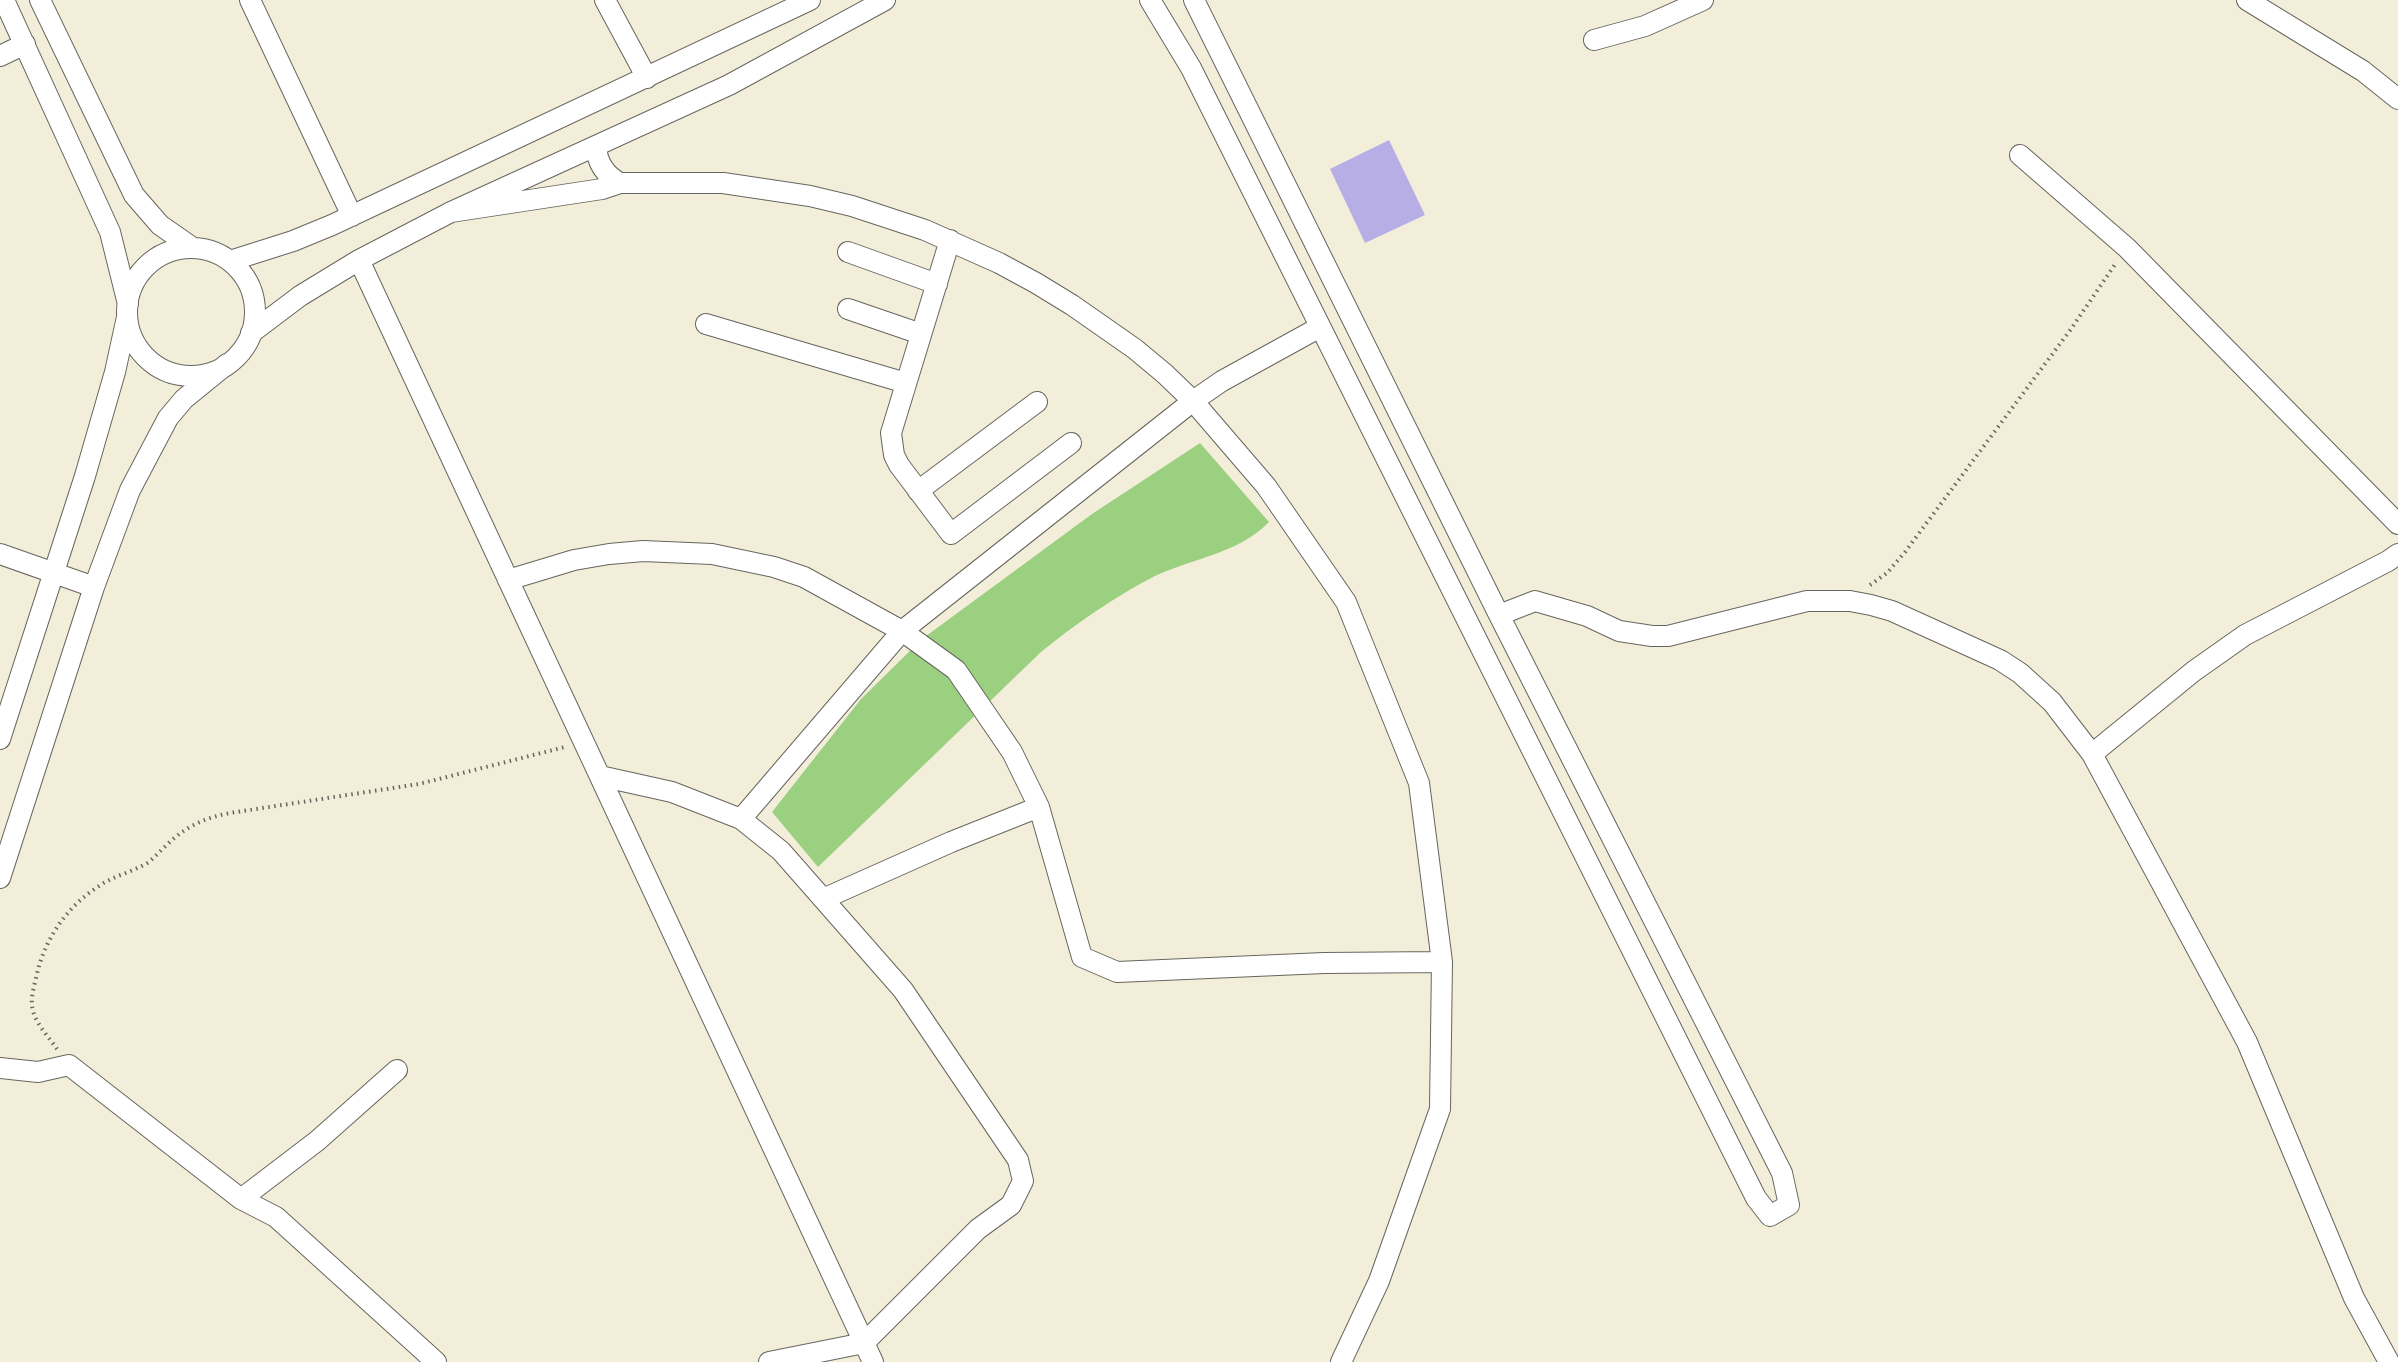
<!DOCTYPE html>
<html>
<head>
<meta charset="utf-8">
<style>
  body { margin:0 }
  canvas { display:block; background:#f3eeda }
</style>
</head>
<body>
<canvas width="2398" height="1362"></canvas>
<script>
const ctx = document.querySelector('canvas').getContext('2d');
ctx.lineJoin = 'round';
function fill(path, color) {
  ctx.fillStyle = color;
  ctx.fill(path, 'evenodd');
}
function strokePath(path, color, width, dash) {
  ctx.strokeStyle = color;
  ctx.lineWidth = width;
  ctx.lineCap = dash ? 'butt' : 'round';
  ctx.setLineDash(dash || []);
  ctx.stroke(path);
}
const green = new Path2D(`
  M1200 443 1269 522C1239 553 1194 558 1155 576 1114 597 1077 623 1041 652L818 867 772 812 861 699 922 639 1092 514Z`);
const building = new Path2D(`
  M1389 140 1425 215 1365 243 1330 169Z`);
const path = new Path2D(`
  M1870 585 1887 573 1905 552 2071 329 2116 263
  M57 1049C48 1036 34 1022 32 1006 31 996 34 987 36 978 44 940 66 907 99 886 115 875 133 872 149 862 157 855 164 847 172 840 189 825 208 817 230 813L419 784 565 747`);
const minor = new Path2D(`
  M4 0 110 232 128 304
  M40 0 134 195 160 225 193 248
  M250 0 352 216
  M605 0 647 78
  M1150 0 1191 68 1756 1198 1770 1216 1789 1205 1782 1173 1499 615 1194 0
  M2247 0 2363 71 2398 99
  M1594 40 1645 26 1703 0
  M0 56 25 44
  M596 146C597 163 605 175 620 183
  M2020 155 2127 248 2398 524
  M451 212 602 189 620 183H723L810 196 852 206 925 230 999 263 1036 283 1072 305 1135 349 1165 374 1193 401 1266 486 1346 602 1419 783 1442 962 1440 1109 1379 1281 1341 1362
  M950 240 891 433 894 455 899 465 951 534 1071 443
  M127 312a64 64 0 1 1 128 0a64 64 0 1 1-128 0Z
  M848 252 937 284
  M359 260 873 1362
  M230 261 293 241 332 225 810 0
  M848 309 921 334
  M706 324 906 383
  M251 333 300 296 359 260 451 212 729 85 885 0
  M918 491 1037 402
  M0 554 94 587
  M508 580 574 560 609 554 643 551 712 554 774 567 804 577 902 631 956 670 1012 752 1039 807 1082 957 1117 972 1324 963 1442 962
  M1499 615 1535 601 1587 616 1619 631 1652 636H1668L1807 601H1850L1871 605 1892 611 2000 660 2020 673 2052 702 2092 754 2247 1042 2354 1298 2389 1362
  M0 739 85 476 115 372 127 317
  M2092 754 2194 671 2245 635 2388 561 2398 554
  M600 776 672 792 741 819 781 851 903 990 1018 1160 1023 1181 1011 1205 978 1229 864 1343 769 1362
  M741 819 902 631 1193 401 1222 381 1320 327
  M0 878 94 587 130 490 168 418 184 399 227 364
  M823 899 951 842 1039 807
  M0 1068 38 1072 69 1065 241 1199 276 1217 436 1362
  M241 1199 317 1141 397 1070`);
fill(green, '#9bd081');
fill(building, '#b8aee6');
strokePath(minor, '#67665e', 22);
strokePath(path, '#67665e', 4, [1.5, 4.5]);
strokePath(minor, '#fff', 20);
</script>
</body>
</html>
